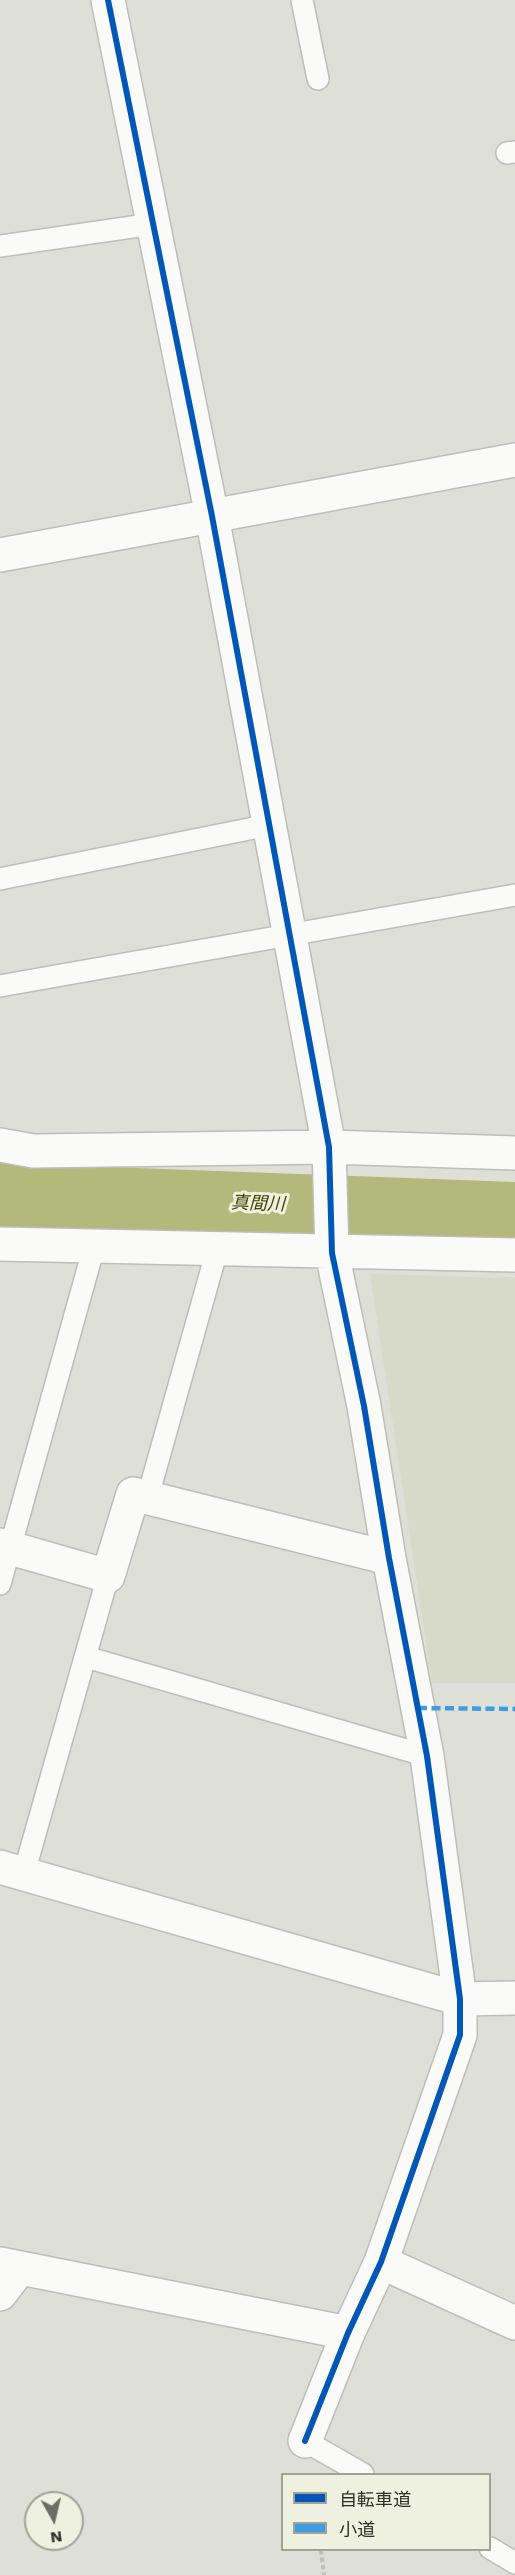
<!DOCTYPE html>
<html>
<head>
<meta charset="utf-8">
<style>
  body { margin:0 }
  #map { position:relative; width:515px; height:2575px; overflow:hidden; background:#dee0d7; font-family:"Work Sans","Noto Sans JP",sans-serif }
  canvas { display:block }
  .legend { position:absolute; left:281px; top:2473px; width:210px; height:78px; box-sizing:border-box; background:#eef1e0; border:2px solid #a1a396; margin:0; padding:8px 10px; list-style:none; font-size:18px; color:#2e2f28 }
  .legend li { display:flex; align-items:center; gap:12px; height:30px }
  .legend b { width:30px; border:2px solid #a1a396 }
  .north { position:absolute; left:24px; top:2491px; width:60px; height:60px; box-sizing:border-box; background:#eef1e0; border:2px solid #a1a396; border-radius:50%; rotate:172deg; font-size:16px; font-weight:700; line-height:24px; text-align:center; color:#2e2f28 }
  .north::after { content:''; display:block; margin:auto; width:21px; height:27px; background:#6c6d65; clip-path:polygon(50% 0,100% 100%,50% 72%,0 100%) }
</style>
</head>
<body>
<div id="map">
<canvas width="515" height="2575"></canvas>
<ul class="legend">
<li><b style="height:8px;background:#0057b8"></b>自転車道</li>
<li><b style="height:8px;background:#3d9de0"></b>小道</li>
</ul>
<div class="north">N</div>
</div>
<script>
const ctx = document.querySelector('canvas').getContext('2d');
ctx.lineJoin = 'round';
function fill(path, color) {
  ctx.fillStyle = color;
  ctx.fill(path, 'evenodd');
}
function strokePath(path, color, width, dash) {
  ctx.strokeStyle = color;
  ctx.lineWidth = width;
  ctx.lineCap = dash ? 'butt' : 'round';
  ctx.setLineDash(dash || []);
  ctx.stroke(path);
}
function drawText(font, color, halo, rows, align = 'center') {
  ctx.font = font + ' "Work Sans","Noto Sans JP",sans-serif';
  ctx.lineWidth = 6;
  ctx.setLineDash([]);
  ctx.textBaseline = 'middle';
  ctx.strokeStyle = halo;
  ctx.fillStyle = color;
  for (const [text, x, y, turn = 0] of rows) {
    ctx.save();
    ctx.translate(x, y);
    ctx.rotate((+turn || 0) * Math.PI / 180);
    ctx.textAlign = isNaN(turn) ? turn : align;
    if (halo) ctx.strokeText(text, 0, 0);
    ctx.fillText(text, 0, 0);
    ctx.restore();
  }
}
const built = new Path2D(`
  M370 1274 515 1278V1683H432Z`);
const river = new Path2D(`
  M0 1195 515 1214`);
const path = new Path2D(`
  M321 2550 324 2575`);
const service = new Path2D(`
  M302 0 318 79
  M507 153 515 152
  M0 246 153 224
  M0 879 269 825
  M0 986 515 895
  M148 1496 217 1250
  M0 1584 94 1247
  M86 1657 427 1756
  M24 1873 108 1576
  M305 2441 363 2474
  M490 2548 515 2563`);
const minor = new Path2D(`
  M108 0 212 516 329 1147 332 1253 364 1406 389 1558 427 1756 460 1999V2035L381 2262 348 2333 305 2441
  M0 555 515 460
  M0 1145 33 1151 329 1147 515 1153
  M0 1244 515 1255
  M0 1545 108 1576 133 1494 389 1558
  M0 1867 460 1999 515 1998
  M381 2262 515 2323
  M0 2264 348 2333
  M0 2294 20 2268`);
const quiet = new Path2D(`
  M418 1708 515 1709`);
const cycleway = new Path2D(`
  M108 0 212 516 329 1147 332 1253 364 1406 389 1558 427 1756 460 1999V2035L381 2262 348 2333 305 2441`);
const waterNames = [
  ["真間川",258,1204,2]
];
fill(built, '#d7dac8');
strokePath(river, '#b2b97b', 64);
strokePath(service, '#bdbeb7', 24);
strokePath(minor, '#bdbeb7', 36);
strokePath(path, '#bebfbb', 4, [4.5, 3]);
strokePath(service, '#fafaf9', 21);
strokePath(minor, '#fafaf9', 33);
strokePath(quiet, '#3d9de0', 4.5, [9, 4.5]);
strokePath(cycleway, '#0057b8', 6);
drawText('italic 18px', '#414601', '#eef1e0', waterNames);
</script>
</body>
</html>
